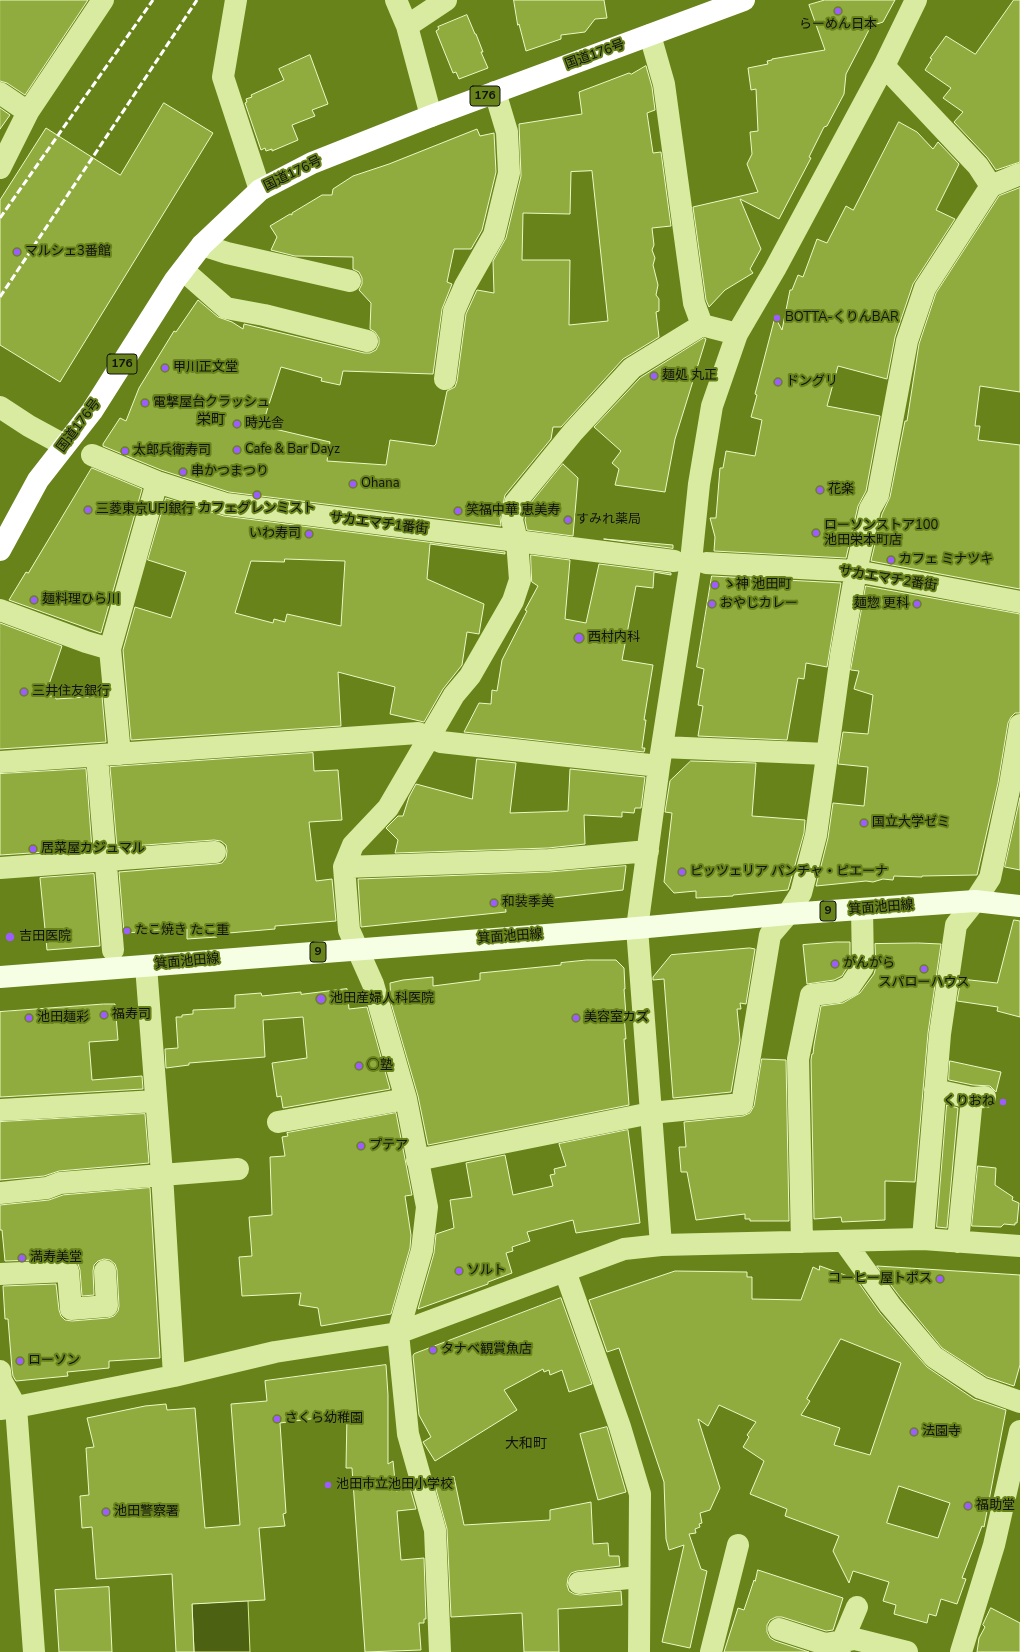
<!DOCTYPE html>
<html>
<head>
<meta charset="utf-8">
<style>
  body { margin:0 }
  canvas { display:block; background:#68831a }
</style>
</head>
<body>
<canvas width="1020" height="1652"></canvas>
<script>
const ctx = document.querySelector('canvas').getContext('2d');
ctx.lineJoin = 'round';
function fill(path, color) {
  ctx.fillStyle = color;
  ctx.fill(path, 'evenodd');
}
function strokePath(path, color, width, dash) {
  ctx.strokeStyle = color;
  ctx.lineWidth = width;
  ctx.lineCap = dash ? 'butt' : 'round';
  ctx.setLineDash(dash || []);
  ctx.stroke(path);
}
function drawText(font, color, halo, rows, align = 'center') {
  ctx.font = font + ' "Nunito Sans","Noto Sans JP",sans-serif';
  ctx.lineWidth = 4;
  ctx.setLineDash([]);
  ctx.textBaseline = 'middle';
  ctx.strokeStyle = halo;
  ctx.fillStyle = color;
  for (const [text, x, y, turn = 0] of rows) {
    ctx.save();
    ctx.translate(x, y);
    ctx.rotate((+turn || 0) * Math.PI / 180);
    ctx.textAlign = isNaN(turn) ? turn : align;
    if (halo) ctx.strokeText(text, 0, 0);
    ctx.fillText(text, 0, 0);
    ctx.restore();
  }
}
const water = new Path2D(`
  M248 1601 250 1652H194L192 1604Z`);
const building = new Path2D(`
  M0 0H88L25 95 7 83 0 81Z
  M514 0H604L607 18 595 19 585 32 561 35V39L526 51 519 24 518 25Z
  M825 0H895L883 22 871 26 846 74 844 94 827 126 824 127 809 157 811 158 779 219 740 199 761 249 750 269 753 273 725 290 709 307 706 300 693 207 758 192 747 164 752 154 750 132 758 131 756 89 751 90 748 68 768 64 767 61 772 60V59L825 50 809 5Z
  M1014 0H1020V162L996 170 987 157 954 122 963 112 943 98 951 88 925 70 932 59 930 58 946 36 975 54Z
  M467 15 475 34H476L483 52H481L488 68 459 79 456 72 453 73 436 31 439 29 438 27Z
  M310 55 328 104 312 110 315 116 292 125 298 140 272 151V149L266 151 265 148 261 150 245 103 247 102 246 99 252 97 251 95 284 80 279 69Z
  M646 66 652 87 655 110 647 113 653 153 661 152 671 226 652 228 654 245 652 250 655 258 653 265 658 285 656 295 659 299V311L656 312 659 337 623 359 561 427H553L551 439 505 495 500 518 501 526 229 492 161 470 103 446V444L120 418 126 421 139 388 174 331 176 332 198 300 218 317 232 322 243 329 244 324 364 353H370L376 350 379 344V338L375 332 370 329 371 303 359 290 362 284V278L359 272 353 269V257L295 256 271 250 277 237 270 226 290 214 292 215V213L322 195H332L333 189 353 176 389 164 477 129 480 136 494 133 496 172 482 230 471 249H454L447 282 452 284 442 309 433 374 343 371 340 385 321 381 322 378 281 367 262 426 330 442 327 461 386 465 390 440 434 446 436 444 447 391 455 387 457 381 466 314 477 290 494 293 493 261 506 238 521 176 519 124 582 114 579 92 629 73 631 74ZM592 171 608 321 569 325 570 260H522L523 213 570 214 571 172Z
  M164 103 213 133 60 382 0 345V200L46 128 120 175Z
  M0 108 10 115 0 129Z
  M899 122 917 132 933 149 938 142 959 164 936 210 955 219 913 284 895 337 887 379 838 366 827 406 880 416 866 491 858 506 846 558 714 551 715 537 710 518H716L720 468H723L726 451 755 456 762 420 751 417 757 395 755 394 775 317 782 330 790 290H792L798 275 803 277 817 239 827 243 846 206 853 210Z
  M1020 188V392L980 386 975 426H980L978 440 1020 445V589L871 561 882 514 890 497 905 421H907L919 344 936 293 999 196Z
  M704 338 706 339 675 439 665 492 615 485 619 469 612 463 621 451 594 427 640 378Z
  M563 464 578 478 573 536 527 530 525 520 527 508Z
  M92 468 142 489 101 633 9 600 26 572 28 573Z
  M166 498 224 516 505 552V554L430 544 427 579 484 604 479 634 467 632 462 665 443 689 424 722 390 714 395 687 338 672 341 726 131 740 123 650 135 607 171 618 186 572 148 560ZM285 559 345 561 341 626 287 614 285 622 274 619 273 623 235 613 251 561 284 562Z
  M604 539 673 545V548Z
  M531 555 570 560 565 619 586 623 599 564 671 573V575L654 572 653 588 636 586 622 660 653 665 644 720H646L642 748H645L644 752 464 732 479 703 491 704 492 690 497 691 502 660 527 611 525 610 538 586 532 582Z
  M712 576 841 583 827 667 806 663 804 679 798 678 787 740 698 736 703 706 698 705 704 669 697 667Z
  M866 586 1020 614V713H1015L1011 717 1008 723 998 783 977 875 922 876V877L894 876 893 880 883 879 873 882 866 881 816 886 828 838 833 803 864 806 868 767 838 764 843 732 868 734 873 695 854 689 859 671 851 670Z
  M0 623 62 646 45 696H55L56 699 102 696 106 742 0 749Z
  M313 753 314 771 338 770 342 820 309 822 316 881 332 879 336 921 275 926V929L217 934V937L187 939V929L124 933 119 872 216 864 222 863 226 858 227 851 226 845 221 841 214 840 117 847 110 767Z
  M477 759 516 763 510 813 568 811 570 769 645 777 641 808H635L634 813 622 812V817L584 815 585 844 548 848 395 853 398 840 386 828 398 816H403L409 797 416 784 472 799Z
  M691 761 756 763 752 816 805 820 804 833 788 890 733 895V896L696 898V891L674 893 664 882 672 813 665 812 670 781Z
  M86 769 92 849 0 855V774Z
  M1020 798V870L1005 867Z
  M626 866 623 890 554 898 505 901 506 912 361 927 358 879 549 872Z
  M94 874 100 946 47 950 40 878Z
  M1014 920 1020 921V1017L997 1011 998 1007 957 1001 961 979 997 983Z
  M836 942H850V963L842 976 834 980 807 984 803 945Z
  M918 943 941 944 928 1033 915 1182 885 1181V1220L842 1222 841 1217 814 1219 811 1060 812 1054H813L814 1045 821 1006 843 1003 860 993 874 974 876 967 875 944Z
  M750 948 755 949 746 1004 740 1003 741 1009H737L740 1040 731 1092 673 1098 664 979 653 980V977L671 955Z
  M587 960H616L624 968 625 989H624L626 1015H624L626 1039H624L629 1105 428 1145 418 1096 391 1003 390 983 403 980 433 977V986L480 980V973L561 965V963Z
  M347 989 349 1009 367 1007 390 1089 283 1108 281 1096 277 1097 272 1063 307 1058 303 1017 263 1020 265 1057 189 1063V1065L166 1068 165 1049 178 1048 176 1017H182V1015L193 1014V1010L235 1008V995L261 993 262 996 301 992V994Z
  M104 1004H115L118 1040 89 1042 92 1080 142 1076 143 1089 0 1097V1012Z
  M762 1059 786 1060 789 1221H750V1219H745V1214L696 1220 687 1172H681L679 1147H686L684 1122 743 1116 750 1113 754 1106Z
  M950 1061 1001 1072 996 1092 990 1086 973 1085 949 1080Z
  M947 1105 958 1108 947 1228 937 1227Z
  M396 1113 412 1195 405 1196 411 1235 410 1248 391 1314 321 1326 318 1308 299 1305 301 1293 242 1296 239 1257 252 1256 249 1217 272 1215 270 1157 285 1156 282 1137 288 1136 287 1133Z
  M145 1114 149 1163 59 1171 44 1176 0 1180V1122Z
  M628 1130 640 1223 576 1233 573 1220 527 1232 530 1241 512 1247 513 1251 506 1253 512 1273 488 1282V1284L418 1309 434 1253 436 1234 454 1228 450 1200 472 1197 466 1163 505 1155 513 1195 553 1186 550 1175 555 1174 554 1169 566 1166 559 1144Z
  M978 1166 996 1168 995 1185 1013 1197 1012 1200 1019 1203 1017 1223H1015V1225L1004 1224 1001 1227 972 1226Z
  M150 1188 160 1358 109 1361V1368L67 1372 68 1376 16 1381 13 1376 12 1369 8 1319H5L3 1286 56 1284 59 1310 61 1316 65 1320 72 1321 108 1318 114 1316 118 1311 119 1306 117 1270 115 1264 110 1260 104 1259 98 1261 94 1265 93 1271 94 1295 82 1296 80 1270 78 1264 73 1260 67 1259 5 1261 2 1230H0V1205L49 1200 63 1195Z
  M820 1266 856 1279 880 1313 927 1367 974 1399 1006 1410 984 1527 982 1526 962 1578 966 1579 957 1604 941 1599 936 1616 929 1614 927 1623 894 1614 896 1605 883 1601 889 1582 853 1571 849 1583 833 1551 839 1536 785 1516 787 1509 750 1494 764 1461 743 1447 749 1437 747 1435 756 1422 719 1405 708 1426 698 1419 720 1488 710 1510 700 1513 702 1523 699 1524 700 1527 695 1529 696 1533 689 1534 701 1569 707 1571 690 1648 662 1642 684 1545 669 1550 666 1539 664 1482 619 1348 607 1352 589 1300 675 1271 747 1272V1277H752V1299L801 1300 813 1267 819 1270ZM841 1339 901 1363 870 1455 834 1445 840 1428 801 1415 810 1401 807 1399ZM899 1486 950 1503 938 1538 887 1523Z
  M877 1266 1020 1275V1365L1014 1386 987 1377 942 1348 900 1297Z
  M561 1298 592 1384 569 1392 562 1370 550 1375 549 1370 544 1372 543 1369 504 1390 517 1410 435 1461 423 1442 431 1437 419 1415 413 1356 414 1354Z
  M386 1365 388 1395V1464L393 1461 396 1491 410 1488 416 1509 397 1511 401 1560 424 1558 426 1619H424V1623H419L421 1650 365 1652 352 1468H346L347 1414 280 1423 286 1513 283 1514 285 1526 259 1528 265 1600 192 1604 194 1652H176L172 1574 96 1579 92 1527 82 1528 80 1496 89 1495 86 1448 94 1447 87 1418 145 1406 166 1404 167 1410 195 1408 205 1528 240 1525 231 1404 267 1401 265 1381Z
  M607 1427 626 1492 598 1500 580 1434Z
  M454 1477 464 1525 550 1520V1510L591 1502 593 1544 608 1543 609 1556H619L620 1566 577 1571 571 1573 568 1578 567 1585 569 1591 574 1594 580 1595 621 1591 622 1605 558 1609 559 1652H524L522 1613 451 1617 447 1529 434 1482Z
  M758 1570 843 1598 833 1630 826 1631 782 1617H776L770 1620 767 1625V1632L770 1638 775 1641 809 1652H724L738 1608 744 1610 754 1580 755 1581Z
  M109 1587 112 1652H59L55 1590Z
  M991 1608 1020 1623V1652H977L979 1638 985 1627 983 1625Z`);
const minor = new Path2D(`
  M236 0 223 77 260 190
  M396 0 407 26 431 116
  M407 26 446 0
  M650 35 664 84 694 303 702 325 737 334
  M884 66 978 166 991 186
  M0 93 28 112
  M0 168 28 112 103 0
  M202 245 227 253 350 281
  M183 270 226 308 264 315 367 341
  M445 379 454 311 465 286 494 235 509 173 507 132 495 92
  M0 407 29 426 64 445
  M92 455 157 482 226 504 674 561
  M706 563 856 571 1020 602
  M0 610 86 642 110 649
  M662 747 827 754
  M120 754 110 649 157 482
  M97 756 113 950
  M0 762 418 733 441 742 659 766
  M344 867 549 860 648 851
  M0 868 215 852
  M146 966 162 1174 174 1376
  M935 1090 972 1098 985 1097
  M0 1110 156 1101
  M278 1122 406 1099
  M417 1160 651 1113 742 1104 770 935 788 914 801 893 816 835 841 655 856 571 870 509 878 495 907 341 925 288 991 186 1020 174
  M0 1193 47 1188 60 1183 238 1169
  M923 1239 940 1034 956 925 975 901 990 878 1010 785 1020 725
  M844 1241 890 1305 934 1357 981 1388 1020 1402
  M802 1242 798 1059 811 995 838 992 850 986 863 967 862 909
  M958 1242 972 1098
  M661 1245 637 928 659 766 691 561 699 484 712 406 737 334 775 269 884 66 916 0
  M565 1271 620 1427 640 1494 639 1652
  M0 1274 68 1271 71 1309 107 1306 105 1271
  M0 1371 1 1380 16 1407 34 1652
  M0 1409 16 1407 174 1376 275 1352 398 1333 624 1249 661 1245 923 1239 1020 1246
  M579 1583 639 1577
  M779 1629 825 1644 855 1639 907 1652
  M440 1652 435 1530 408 1434 398 1333 422 1250 427 1207 406 1099 373 984 349 930 344 867 353 845 388 808 454 695 470 676 513 601 520 580 517 541 512 520 515 503 573 432 632 368 702 325
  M711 1652 738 1545
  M839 1652 843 1640 857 1607
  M961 1652 994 1545 1020 1431`);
const major = new Path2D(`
  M0 977 637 928 788 914 975 901 1020 906`);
const highway = new Path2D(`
  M0 550 38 480 92 411 175 280 202 245 260 190 312 163 431 116 744 0`);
const rail = new Path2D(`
  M0 218 153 0
  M0 297 197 0`);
const markers = [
  [838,11,4,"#9d5cfd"],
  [17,252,4,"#9d5cfd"],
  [777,318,4,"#9d5cfd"],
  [165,368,4,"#9d5cfd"],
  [654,376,4,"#9d5cfd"],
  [778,382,4,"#9d5cfd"],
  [145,403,4,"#9d5cfd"],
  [237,424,4,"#9d5cfd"],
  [237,450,4,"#9d5cfd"],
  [125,451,4,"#9d5cfd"],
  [183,472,4,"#9d5cfd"],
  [353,484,4,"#9d5cfd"],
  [820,490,4,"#9d5cfd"],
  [257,495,4,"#9d5cfd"],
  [88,510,4,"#9d5cfd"],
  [458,511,4,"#9d5cfd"],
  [568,520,4,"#9d5cfd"],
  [816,533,4,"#9d5cfd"],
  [309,534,4,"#9d5cfd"],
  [891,560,4,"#9d5cfd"],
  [715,585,4,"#9d5cfd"],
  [34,600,4,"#9d5cfd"],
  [712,604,4,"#9d5cfd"],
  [917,604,4,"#9d5cfd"],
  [579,638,5,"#9d5cfd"],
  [24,692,4,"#9d5cfd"],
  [864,823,4,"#9d5cfd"],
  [33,849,4,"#9d5cfd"],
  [682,872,4,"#9d5cfd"],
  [494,903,4,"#9d5cfd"],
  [127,931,4,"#9d5cfd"],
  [10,937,5,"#9d5cfd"],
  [835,964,4,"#9d5cfd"],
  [924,969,4,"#9d5cfd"],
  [321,999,5,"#9d5cfd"],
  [104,1015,4,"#9d5cfd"],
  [29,1018,4,"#9d5cfd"],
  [576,1018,4,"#9d5cfd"],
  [359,1066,4,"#9d5cfd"],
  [1003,1102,4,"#9d5cfd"],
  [361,1146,4,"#9d5cfd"],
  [22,1258,4,"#9d5cfd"],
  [459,1271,4,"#9d5cfd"],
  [940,1279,4,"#9d5cfd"],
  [433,1350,4,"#9d5cfd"],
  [20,1361,4,"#9d5cfd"],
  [277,1419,4,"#9d5cfd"],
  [914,1432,4,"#9d5cfd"],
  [328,1485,4,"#9d5cfd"],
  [968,1506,4,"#9d5cfd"],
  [106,1512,4,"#9d5cfd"]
];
const shields = [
  [485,96,30],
  [122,364,30],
  [828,911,16],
  [318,952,16]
];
const shieldNames = [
  ["176",485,96],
  ["176",122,364],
  ["9",828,911],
  ["9",318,952]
];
const poiNames = [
  ["らーめん日本",838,25,"center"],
  ["マルシェ3番館",25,252],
  ["BOTTA-くりんBAR",785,318],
  ["甲川正文堂",173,368],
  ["麺処 丸正",662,376],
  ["ドングリ",786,382],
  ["電撃屋台クラッシュ",153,403],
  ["時光舎",245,424],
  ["Cafe & Bar Dayz",245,450],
  ["太郎兵衛寿司",133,451],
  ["串かつまつり",191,472],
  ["Ohana",361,484],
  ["花楽",828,490],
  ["カフェグレンミスト",257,509,"center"],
  ["三菱東京UFJ銀行",96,510],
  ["笑福中華 恵美寿",466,511],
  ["すみれ薬局",576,520],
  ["ローソンストア100",824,526],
  ["池田栄本町店",824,541],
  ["いわ寿司",301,534,"right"],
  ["カフェ ミナツキ",899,560],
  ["ゝ神 池田町",723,585],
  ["麺料理ひら川",42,600],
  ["おやじカレー",720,604],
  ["麺惣 更科",909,604,"right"],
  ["西村内科",588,638],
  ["三井住友銀行",32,692],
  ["国立大学ゼミ",872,823],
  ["居菜屋カジュマル",41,849],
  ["ピッツェリア パンチャ・ピエーナ",690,872],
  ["和装季美",502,903],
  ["たこ焼き たこ重",135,931],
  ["吉田医院",19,937],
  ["がんがら",843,964],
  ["スパローハウス",924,983,"center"],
  ["池田産婦人科医院",330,999],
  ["福寿司",112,1015],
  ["池田麺彩",37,1018],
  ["美容室カズ",584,1018],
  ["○塾",367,1066],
  ["くりおね",995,1102,"right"],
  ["プテア",369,1146],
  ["満寿美堂",30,1258],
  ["ソルト",467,1271],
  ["コーヒー屋トポス",932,1279,"right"],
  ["タナベ観賞魚店",441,1350],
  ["ローソン",28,1361],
  ["さくら幼稚園",285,1419],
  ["法園寺",922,1432],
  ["池田市立池田小学校",336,1485],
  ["福助堂",976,1506],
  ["池田警察署",114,1512]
];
const streetNames = [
  ["国道176号",595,55,-20],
  ["国道176号",293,174,-26],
  ["国道176号",79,426,-53],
  ["サカエマチ1番街",379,524,7],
  ["サカエマチ2番街",888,579,9],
  ["箕面池田線",881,908,-4],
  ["箕面池田線",510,937,-4],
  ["箕面池田線",187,962,-5]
];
const neighbourhoodNames = [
  ["栄町",211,421],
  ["大和町",526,1445]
];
fill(water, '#4c6111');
strokePath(water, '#d8ed92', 1);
fill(building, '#90ab3e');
strokePath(building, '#ecf8c4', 1);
strokePath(minor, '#d9eba0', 22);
strokePath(major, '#f6ffe4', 22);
strokePath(highway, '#fff', 22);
strokePath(rail, '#fff', 3, [7, 3]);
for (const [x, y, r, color] of markers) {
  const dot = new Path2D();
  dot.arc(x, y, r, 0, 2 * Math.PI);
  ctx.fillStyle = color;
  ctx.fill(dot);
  strokePath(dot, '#68831a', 1.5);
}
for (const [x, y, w] of shields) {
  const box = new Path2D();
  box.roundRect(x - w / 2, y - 10, w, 20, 3);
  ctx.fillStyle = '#68831a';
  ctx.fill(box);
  strokePath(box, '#111', 1);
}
drawText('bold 12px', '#111', null, shieldNames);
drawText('13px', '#111', '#68831a', poiNames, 'left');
drawText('13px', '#111', '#68831a', streetNames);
drawText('14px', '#111', '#68831a', neighbourhoodNames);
</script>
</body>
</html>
